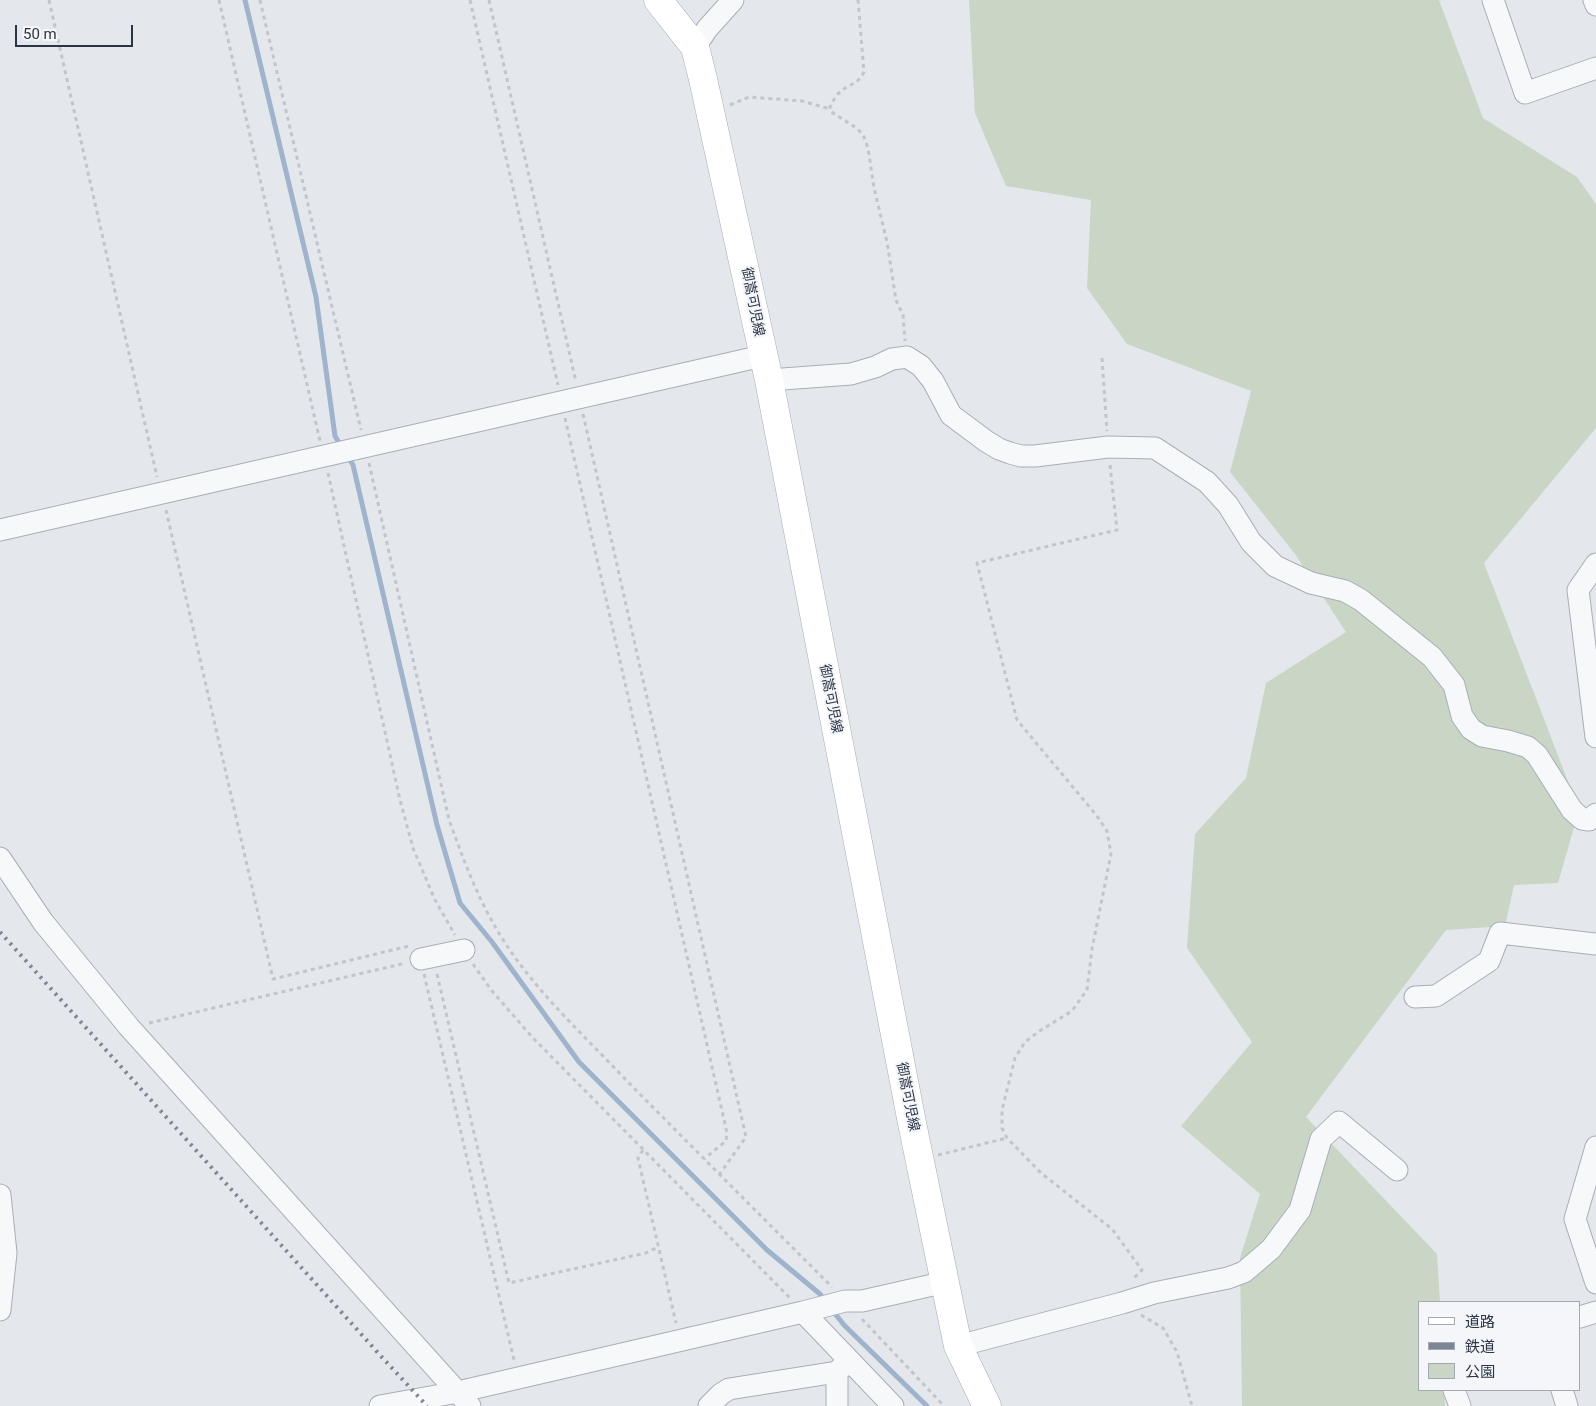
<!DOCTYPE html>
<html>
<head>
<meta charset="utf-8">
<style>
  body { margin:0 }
  #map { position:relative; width:1596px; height:1406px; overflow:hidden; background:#e4e7ec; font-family:Roboto,"Noto Sans JP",sans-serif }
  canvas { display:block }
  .legend { position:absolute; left:1418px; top:1301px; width:162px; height:90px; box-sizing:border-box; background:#f4f6f9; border:1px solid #a4a8b1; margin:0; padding:6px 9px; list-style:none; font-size:15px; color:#2b3445 }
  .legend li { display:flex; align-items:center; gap:10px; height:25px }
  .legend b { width:25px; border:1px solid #a4a8b1 }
  .scale { position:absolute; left:15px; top:25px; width:118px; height:22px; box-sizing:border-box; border:2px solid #2b3445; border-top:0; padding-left:6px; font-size:15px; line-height:18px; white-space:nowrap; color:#2b3445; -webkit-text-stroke:4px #f4f6f9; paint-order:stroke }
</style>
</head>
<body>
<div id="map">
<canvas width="1596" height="1406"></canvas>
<ul class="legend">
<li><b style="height:6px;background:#fff"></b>道路</li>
<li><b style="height:6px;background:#7d8696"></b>鉄道</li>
<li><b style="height:14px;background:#c9d6c5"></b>公園</li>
</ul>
<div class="scale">50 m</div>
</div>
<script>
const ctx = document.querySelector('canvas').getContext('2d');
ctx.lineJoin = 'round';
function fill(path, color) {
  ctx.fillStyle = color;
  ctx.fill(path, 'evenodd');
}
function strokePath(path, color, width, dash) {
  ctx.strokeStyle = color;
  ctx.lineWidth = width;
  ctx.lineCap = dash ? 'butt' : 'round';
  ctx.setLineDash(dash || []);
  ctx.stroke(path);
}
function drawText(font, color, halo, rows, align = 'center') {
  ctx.font = font + ' Roboto,"Noto Sans JP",sans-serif';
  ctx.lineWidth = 4.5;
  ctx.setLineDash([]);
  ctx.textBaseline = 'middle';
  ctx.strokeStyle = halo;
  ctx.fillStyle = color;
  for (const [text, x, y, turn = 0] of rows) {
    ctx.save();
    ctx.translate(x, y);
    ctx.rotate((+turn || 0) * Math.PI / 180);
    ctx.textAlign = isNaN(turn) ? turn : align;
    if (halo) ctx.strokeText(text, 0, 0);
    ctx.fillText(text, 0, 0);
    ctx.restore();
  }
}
const green = new Path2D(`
  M969 0H1439L1483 118 1577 177 1596 204V428L1484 563 1579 810 1558 883 1514 885 1505 926 1446 930 1306 1117 1437 1254 1440 1302H1420V1390H1444L1445 1406H1242L1240 1258 1260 1194 1181 1126 1252 1042 1187 948 1195 834 1246 778 1266 683 1346 632 1295 554 1230 472 1251 391 1127 344 1087 288 1091 200 1006 186 975 113Z`);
const stream = new Path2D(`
  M245 0 316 297 335 436 342 448
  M348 457 353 465 437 825 460 903 492 942 579 1062 767 1250 820 1294 825 1300
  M833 1311 844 1325 927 1406`);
const path = new Path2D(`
  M49 0 157 477
  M219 0 320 441
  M260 0 361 430
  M470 0 558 385
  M489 0 576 382
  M858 0 864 72C857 86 849 83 839 93 835 96 833 102 830 107V111L858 129 864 137 868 148 874 188 887 242 896 300 903 315 905 341
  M730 105 749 97 802 101 830 109
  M1102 358 1107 431
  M583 414 746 1137 719 1175
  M565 418 727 1133 726 1141 704 1159
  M369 463 449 820C462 855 474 889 492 921 525 982 579 1030 626 1080 694 1149 763 1218 832 1287
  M1110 465 1117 530 977 563 1017 720 1097 816 1107 831 1111 854 1092 949 1087 990 1072 1011 1041 1030 1025 1042 1015 1058 1002 1110V1128L1007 1138 1041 1173 1112 1229 1142 1270 1132 1280
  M328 473 400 800 413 848 435 900 455 935
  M166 510 273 979 409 946
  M473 964 492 991 533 1038 790 1298
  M424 974 514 1360
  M437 974 509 1283 646 1253 658 1247
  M149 1023 406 963
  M643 1150 638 1158 676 1323
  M938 1155 1007 1138
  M1141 1315 1163 1328 1177 1352 1192 1406
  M862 1319 944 1406`);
const minor = new Path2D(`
  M1493 0 1525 93 1596 68
  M1594 0 1596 5
  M695 47 707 29 733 0
  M769 380 851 374 875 367 892 359 907 357 921 366 933 381 951 415 986 441 999 449 1010 453 1021 456H1035L1108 447 1155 448 1207 482 1228 505 1251 542 1275 566 1311 583 1345 591 1361 600 1432 657 1454 685 1462 716 1471 729 1482 736 1508 741 1528 747 1537 755 1572 810 1582 819 1589 820 1596 814
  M0 530 762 356
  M1596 564 1578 590 1596 737
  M0 858 43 922 129 1027 470 1406
  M421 959 464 950
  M1415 997 1436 996 1489 961 1500 933 1596 944
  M1596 1147 1575 1219 1596 1283
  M0 1195 6 1253 0 1310
  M803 1312 849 1360 837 1372V1406
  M1580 1317 1596 1312
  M958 1346 1122 1303 1154 1293 1228 1278 1244 1272 1271 1249 1300 1210 1321 1139 1339 1122 1397 1170
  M849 1360 893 1406
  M1454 1390 1460 1406
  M1562 1390 1567 1406
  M380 1406 458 1392 803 1312 845 1301H862L946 1282
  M709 1406 721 1394 729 1389 837 1372`);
const major = new Path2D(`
  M658 0 695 47 703 79 769 380 912 1123 958 1346 987 1406`);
const rail = new Path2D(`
  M0 932 379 1354 427 1406`);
const streetNames = [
  ["御嵩可児線",752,302,79],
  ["御嵩可児線",830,699,79],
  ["御嵩可児線",907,1097,79]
];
fill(green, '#c9d6c5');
strokePath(stream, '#9fb4cc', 5);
strokePath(minor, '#a9aeb7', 23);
strokePath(major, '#a3abb8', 29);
strokePath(path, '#c2c5cb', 3, [4, 4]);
strokePath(minor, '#f7f8fa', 21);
strokePath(major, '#fff', 28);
strokePath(rail, '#7d8696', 4, [2.5, 5]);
drawText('14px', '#2b3445', '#f4f6f9', streetNames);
</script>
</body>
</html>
